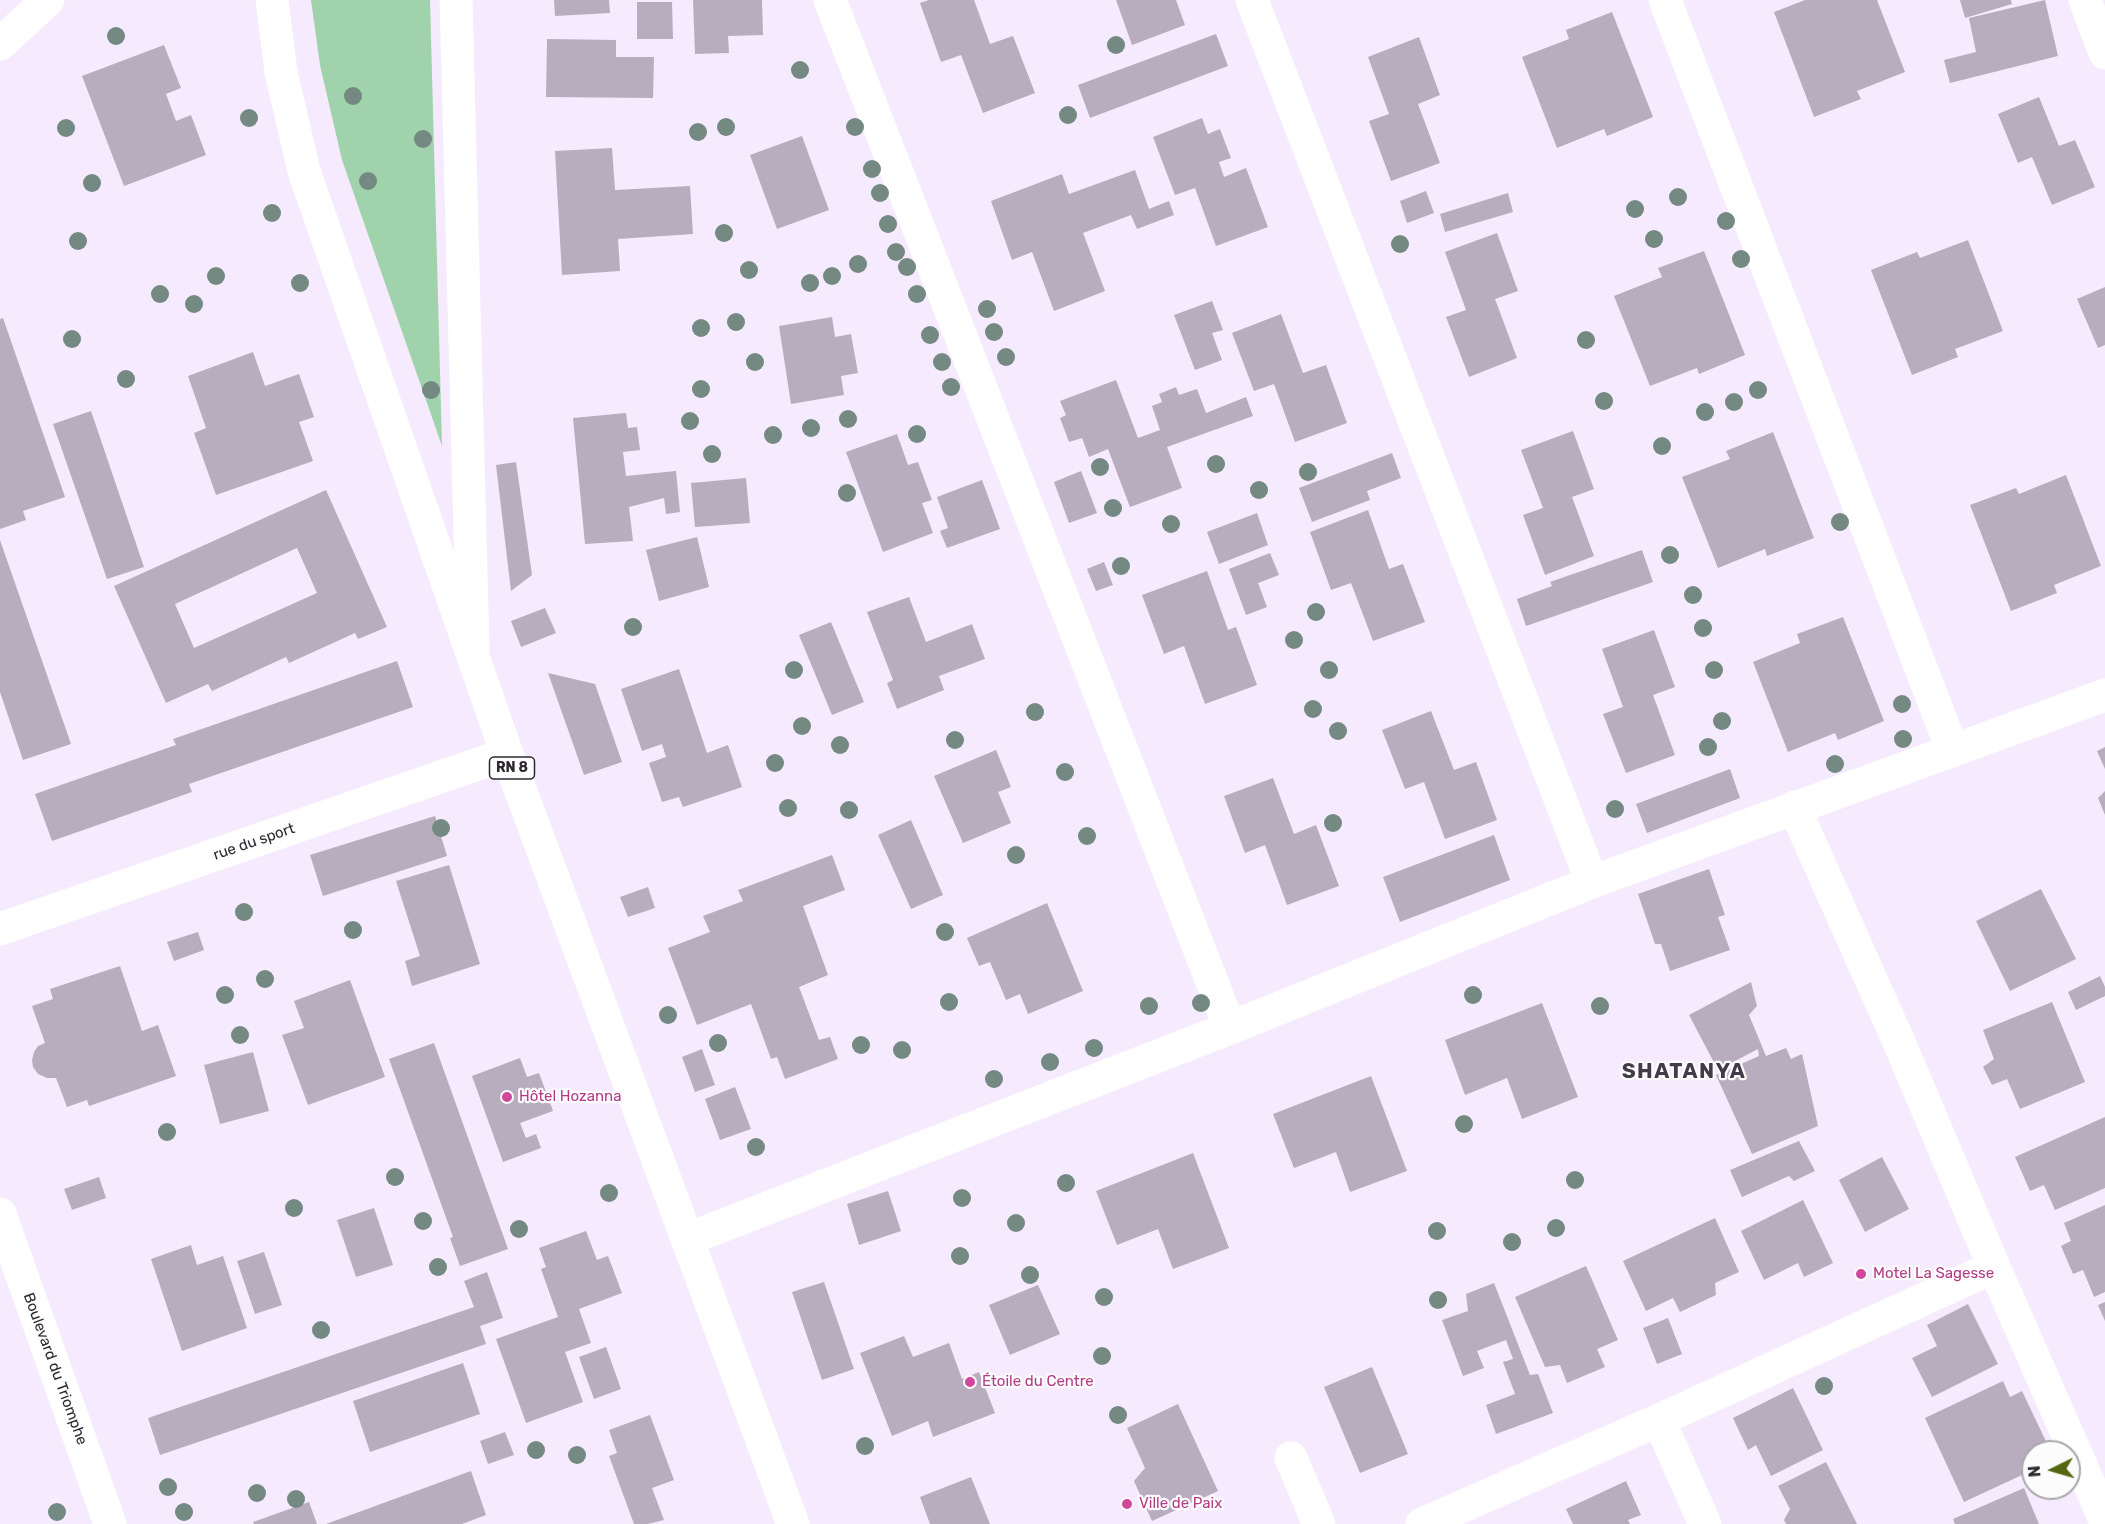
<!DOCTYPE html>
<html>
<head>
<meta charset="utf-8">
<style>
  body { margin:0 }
  #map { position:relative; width:2105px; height:1524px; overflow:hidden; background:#f6eafe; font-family:Rubik,sans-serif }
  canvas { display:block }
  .north { position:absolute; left:2021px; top:1440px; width:60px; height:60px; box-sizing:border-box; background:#fcfcfc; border:2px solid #a9a7aa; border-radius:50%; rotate:265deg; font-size:16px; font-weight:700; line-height:24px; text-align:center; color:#2d2830 }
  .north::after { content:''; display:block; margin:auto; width:21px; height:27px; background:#556610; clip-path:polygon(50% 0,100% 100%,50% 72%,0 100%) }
</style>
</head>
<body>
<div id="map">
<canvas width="2105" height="1524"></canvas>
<div class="north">N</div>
</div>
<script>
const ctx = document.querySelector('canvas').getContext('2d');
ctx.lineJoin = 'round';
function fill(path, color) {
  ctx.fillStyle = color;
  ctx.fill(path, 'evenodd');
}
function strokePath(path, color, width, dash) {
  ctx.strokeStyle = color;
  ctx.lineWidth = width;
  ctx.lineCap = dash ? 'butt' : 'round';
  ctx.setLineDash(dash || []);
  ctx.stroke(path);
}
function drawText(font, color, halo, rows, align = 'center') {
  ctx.font = font + ' Rubik,sans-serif';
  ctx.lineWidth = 4.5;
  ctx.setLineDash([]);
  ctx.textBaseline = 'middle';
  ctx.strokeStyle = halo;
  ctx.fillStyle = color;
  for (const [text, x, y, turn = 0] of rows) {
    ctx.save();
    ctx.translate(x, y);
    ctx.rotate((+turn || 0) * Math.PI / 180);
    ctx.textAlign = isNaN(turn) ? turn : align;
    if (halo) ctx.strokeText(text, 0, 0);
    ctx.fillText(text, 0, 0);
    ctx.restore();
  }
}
const green = new Path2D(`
  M311 0H430L442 446 342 160 320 65Z`);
const building = new Path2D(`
  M554 0H609L610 13 555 16Z
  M693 0H762L763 35 728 36 729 53 695 54Z
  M929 0H974L990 44 1013 36 1035 93 983 113 961 55 941 62 920 3Z
  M1116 0H1176L1185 25 1132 45Z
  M1805 0H1877L1905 72 1857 91 1861 99 1814 117 1774 12Z
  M1960 0H2011L2012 4 1965 18Z
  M2045 0 2058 56 1950 83 1944 60 1976 52 1969 18Z
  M637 2H672L673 39H637Z
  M1612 12 1653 117 1607 136 1604 129 1557 148 1522 57 1569 39 1566 30Z
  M1216 34 1228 66 1090 118 1078 85Z
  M1419 37 1440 95 1418 104 1440 163 1391 181 1369 121 1389 114 1368 57Z
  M547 39 616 40V57H654L653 98 546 97Z
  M164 45 181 88 166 94 176 121 191 115 206 155 124 186 82 76Z
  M2039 97 2059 146 2075 140 2095 187 2052 205 2032 157 2018 163 1998 114Z
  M1202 118 1208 134 1220 129 1231 158 1219 162 1224 177 1246 168 1268 227 1216 246 1195 188 1175 195 1153 137Z
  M802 136 829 210 777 229 750 155Z
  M612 148 615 190 690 186 693 234 618 239 620 271 562 275 555 151Z
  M1135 170 1149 209 1169 201 1174 215 1137 229 1131 215 1083 233 1105 291 1054 311 1032 252 1012 260 991 201 1062 174 1069 194Z
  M1426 191 1434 213 1407 223 1400 201Z
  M1508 193 1513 212 1445 232 1440 214Z
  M1497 233 1518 291 1495 299 1517 358 1469 377 1446 317 1466 310 1445 252Z
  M1968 240 2003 331 1955 349 1958 357 1912 375 1871 270 1917 252 1920 258Z
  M1704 251 1745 355 1699 374 1697 368 1650 386 1614 296 1662 277 1658 268Z
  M2105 287V345L2098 348 2077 299Z
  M1212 301 1223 330 1212 333 1222 360 1195 370 1174 315Z
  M1281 314 1303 373 1326 365 1347 423 1295 442 1274 384 1254 391 1232 333Z
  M832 317 835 337 851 334 858 373 841 376 844 395 791 404 779 326Z
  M3 318 65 497 23 511 26 520 0 529V319Z
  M253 352 265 386 299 374 314 417 299 422 313 461 216 495 194 433 206 428 188 376Z
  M1116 380 1138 438 1160 430 1152 406 1162 402 1159 394 1176 387 1179 395 1197 389 1206 413 1246 397 1253 416 1167 447 1182 488 1130 507 1108 449 1089 457 1082 438 1069 442 1060 418 1066 415 1060 401Z
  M91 411 144 567 107 579 53 424Z
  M626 413 628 428 637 427 640 450 623 452 626 476 676 471 680 512 666 514 664 498 629 507 633 541 585 544 573 418Z
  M1573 431 1594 489 1572 497 1594 556 1545 575 1523 515 1543 508 1521 450Z
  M1773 432 1814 538 1767 556 1765 549 1718 568 1682 477 1730 459 1726 451Z
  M897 434 908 465 918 462 932 500 922 503 933 533 883 552 846 452Z
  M1392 453 1401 478 1367 491 1370 500 1312 522 1299 488Z
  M516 462 532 575 511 591 496 465Z
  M1081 471 1097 513 1069 523 1054 482Z
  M2066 475 2101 566 2054 585 2057 593 2011 611 1970 505 2016 488 2019 494Z
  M746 478 750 523 695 527 691 483Z
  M982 480 1000 529 947 548 940 531 948 528 937 497Z
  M326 490 387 627 358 639 355 633 289 663 286 657 212 691 208 684 166 703 114 586ZM297 548 317 593 194 648 175 604Z
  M1368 510 1389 569 1403 564 1425 622 1373 641 1351 583 1331 590 1310 532Z
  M1257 513 1268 545 1219 564 1207 532Z
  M697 537 709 587 659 601 646 550Z
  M0 540 71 744 23 760 0 692Z
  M1642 550 1653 582 1526 626 1517 599 1552 586 1550 582Z
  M1270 553 1279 575 1258 583 1267 607 1246 615 1229 569Z
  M1104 562 1113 585 1096 591 1087 569Z
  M1207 571 1228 630 1236 627 1257 685 1205 704 1184 646 1164 654 1142 595Z
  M909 597 926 642 972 624 985 659 939 676 944 690 897 709 887 683 893 680 867 612Z
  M545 608 556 633 521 647 511 621Z
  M1843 617 1884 721 1838 740 1835 733 1788 752 1753 662 1800 643 1797 634Z
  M831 622 864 702 832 715 799 635Z
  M1654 630 1675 687 1653 695 1675 755 1626 773 1603 714 1623 707 1602 649Z
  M397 661 413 707 189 784 192 792 52 841 35 794 176 745 173 739Z
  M679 669 707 753 728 745 742 787 683 807 679 797 662 802 649 763 666 757 662 744 642 751 621 689Z
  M548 673 595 684 622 762 584 775Z
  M1431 711 1454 770 1476 762 1497 820 1445 839 1424 782 1405 789 1382 730Z
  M2105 747V769L2097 751Z
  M996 750 1011 787 998 792 1011 823 963 843 934 776Z
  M1730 769 1740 798 1647 833 1636 804Z
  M1273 778 1294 834 1316 825 1339 886 1287 905 1265 845 1245 853 1224 796Z
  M2105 791V815L2098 798Z
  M435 816 447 856 323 896 310 855Z
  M911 820 943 895 911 909 878 835Z
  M1494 835 1510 880 1400 922 1383 877Z
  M832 855 845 890 803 906 828 975 799 987 819 1040 830 1037 838 1059 785 1079 777 1057 771 1059 751 1004 697 1025 668 948 710 932 703 916 743 901 738 890Z
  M449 865 480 964 412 986 405 961 420 956 396 881Z
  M1709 869 1725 915 1718 917 1730 950 1670 971 1661 944H1655L1638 894Z
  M648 887 655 908 628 917 620 897Z
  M2041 889 2076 959 2010 991 1976 921Z
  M1047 903 1083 991 1028 1014 1020 994 1006 1000 990 962 979 966 967 938Z
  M198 932 204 950 174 961 167 942Z
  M120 966 142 1031 158 1025 176 1076 89 1106 87 1100 67 1107 56 1078H47L38 1074 33 1067 32 1060 34 1052 38 1046 45 1043 32 1006 53 999 50 989Z
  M2100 976 2105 987V996L2076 1010 2068 992Z
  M350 980 385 1077 308 1105 282 1035 304 1028 294 1001Z
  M1751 982 1757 1006 1749 1015 1766 1056 1786 1048 1791 1059 1802 1054 1818 1126 1752 1154 1716 1075 1759 1056 1758 1049 1718 1070 1689 1015Z
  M2052 1002 2085 1082 2020 1109 2007 1079 1992 1085 1983 1067 1994 1059 1983 1030Z
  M1542 1003 1578 1097 1522 1119 1507 1078 1465 1095 1445 1040Z
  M434 1043 508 1249 460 1266 450 1238 453 1237 389 1059Z
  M702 1049 715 1085 695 1092 682 1057Z
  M253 1052 269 1111 220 1124 204 1065Z
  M520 1058 527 1077 539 1073 553 1111 520 1123 526 1138 536 1134 541 1148 503 1162 472 1076Z
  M1371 1076 1407 1171 1350 1192 1336 1152 1294 1168 1273 1114Z
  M735 1087 751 1129 720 1140 705 1099Z
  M2105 1117V1188L2055 1210 2044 1185 2030 1191 2015 1157Z
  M1799 1141 1815 1171 1794 1181 1789 1176 1742 1197 1730 1170Z
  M1193 1153 1229 1248 1173 1269 1158 1229 1117 1245 1096 1191Z
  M1882 1157 1909 1209 1865 1232 1839 1180Z
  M99 1177 106 1198 72 1210 64 1189Z
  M888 1191 901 1231 859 1245 847 1204Z
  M1803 1200 1833 1263 1804 1277 1798 1263 1764 1280 1741 1231Z
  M2105 1205V1292L2094 1297 2083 1270 2073 1274 2061 1246 2071 1241 2064 1223Z
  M374 1208 393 1265 356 1277 337 1220Z
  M1715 1218 1739 1272 1715 1283 1716 1295 1680 1312 1673 1298 1646 1311 1623 1261Z
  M586 1231 597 1260 608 1256 622 1293 579 1309 591 1343 565 1352 583 1402 526 1423 496 1339 558 1317 541 1269 546 1267 539 1248Z
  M191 1245 197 1265 223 1256 247 1328 182 1351 151 1259Z
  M264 1252 282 1305 255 1314 237 1261Z
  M1586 1266 1618 1340 1597 1349 1605 1367 1567 1383 1560 1365 1545 1367 1515 1297Z
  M487 1272 503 1318 480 1326 486 1344 160 1455 148 1418 474 1307 464 1281Z
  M824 1282 854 1369 822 1380 792 1292Z
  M1494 1283 1530 1375 1538 1374 1553 1413 1496 1434 1486 1405 1515 1394 1503 1362 1513 1359 1506 1340 1477 1351 1484 1368 1463 1376 1442 1320 1468 1311 1466 1294Z
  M1038 1285 1060 1334 1010 1355 989 1305Z
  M2105 1302V1321L2098 1305Z
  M1968 1304 1998 1364 1932 1397 1912 1358 1937 1346 1927 1325Z
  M1668 1318 1682 1354 1657 1364 1643 1328Z
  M904 1336 913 1357 949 1343 962 1379 979 1372 995 1413 933 1437 928 1421 892 1436 860 1353Z
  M606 1347 621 1389 594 1399 579 1357Z
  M463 1363 480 1414 370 1452 353 1401Z
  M1372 1367 1408 1454 1360 1473 1324 1387Z
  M2003 1381 2010 1397 2022 1391 2051 1452H2033V1483L2027 1486 2022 1475 1964 1502 1925 1418Z
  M1793 1388 1823 1450 1771 1476 1756 1445 1748 1450 1733 1418Z
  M1178 1404 1218 1491 1152 1521 1134 1481 1145 1468 1127 1428Z
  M650 1415 674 1480 652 1488 664 1520 648 1524H634L609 1456 617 1453 609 1430Z
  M505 1432 514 1455 488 1464 480 1441Z
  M1826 1462 1857 1524H1786L1784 1520 1790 1509 1778 1486Z
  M471 1471 486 1515 462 1524H326Z
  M971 1477 990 1524H930L920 1497Z
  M1626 1481 1641 1515 1628 1520 1630 1524H1573L1566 1509Z
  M2024 1488 2039 1524H1955L1953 1519Z
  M309 1502 317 1524H254L253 1522Z`);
const minor = new Path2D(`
  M456 0 473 648
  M830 0 1230 1028
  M1252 0 1592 882
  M1665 0 1952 749
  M2085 0 2105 53
  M0 44 48 0
  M1794 807 1899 1042 1994 1267 2105 1520
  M0 929 507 754
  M0 1214 110 1524
  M688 1239 1230 1028 1592 882 2105 695
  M1659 1420 1705 1524
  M1291 1458 1319 1524
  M1422 1524 1659 1420 1994 1267`);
const major = new Path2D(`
  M272 0 281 72 304 171 507 754 793 1524`);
const trees = [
  [116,36],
  [1116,45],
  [800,70],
  [353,96],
  [1068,115],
  [249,118],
  [726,127],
  [855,127],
  [66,128],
  [698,132],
  [423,139],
  [872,169],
  [368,181],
  [92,183],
  [880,193],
  [1678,197],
  [1635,209],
  [272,213],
  [1726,221],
  [888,224],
  [724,233],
  [1654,239],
  [78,241],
  [1400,244],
  [896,252],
  [1741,259],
  [858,264],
  [907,267],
  [749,270],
  [216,276],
  [832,276],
  [300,283],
  [810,283],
  [160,294],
  [917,294],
  [194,304],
  [987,309],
  [736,322],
  [701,328],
  [994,332],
  [930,335],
  [72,339],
  [1586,340],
  [1006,357],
  [755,362],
  [942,362],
  [126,379],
  [951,387],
  [701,389],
  [431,390],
  [1758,390],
  [1604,401],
  [1734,402],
  [1705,412],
  [848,419],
  [690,421],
  [811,428],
  [917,434],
  [773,435],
  [1662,446],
  [712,454],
  [1216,464],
  [1100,467],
  [1308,472],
  [1259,490],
  [847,493],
  [1113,508],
  [1840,522],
  [1171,524],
  [1670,555],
  [1121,566],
  [1693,595],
  [1316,612],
  [633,627],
  [1703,628],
  [1294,640],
  [794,670],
  [1329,670],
  [1714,670],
  [1902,704],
  [1313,709],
  [1035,712],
  [1722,721],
  [802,726],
  [1338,731],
  [1903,739],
  [955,740],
  [840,745],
  [1708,747],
  [775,763],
  [1835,764],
  [1065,772],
  [788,808],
  [1615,809],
  [849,810],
  [1333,823],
  [441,828],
  [1087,836],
  [1016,855],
  [244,912],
  [353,930],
  [945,932],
  [265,979],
  [225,995],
  [1473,995],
  [949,1002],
  [1201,1003],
  [1149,1006],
  [1600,1006],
  [668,1015],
  [240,1035],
  [718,1043],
  [861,1045],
  [1094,1048],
  [902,1050],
  [1050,1062],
  [994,1079],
  [1464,1124],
  [167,1132],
  [756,1147],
  [395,1177],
  [1575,1180],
  [1066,1183],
  [609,1193],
  [962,1198],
  [294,1208],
  [423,1221],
  [1016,1223],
  [1556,1228],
  [519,1229],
  [1437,1231],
  [1512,1242],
  [960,1256],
  [438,1267],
  [1030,1275],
  [1104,1297],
  [1438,1300],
  [321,1330],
  [1102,1356],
  [1824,1386],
  [1118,1415],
  [865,1446],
  [536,1450],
  [577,1455],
  [168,1487],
  [257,1493],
  [296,1499],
  [57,1512],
  [184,1512]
];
const markers = [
  [507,1097,6,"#d1479c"],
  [1861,1274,6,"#d1479c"],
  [970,1382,6,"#d1479c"],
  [1127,1504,6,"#d1479c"]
];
const shields = [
  [512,768,45]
];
const shieldNames = [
  ["RN 8",512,768]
];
const streetNames = [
  ["rue du sport",254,842,-19],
  ["Boulevard du Triomphe",55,1369,70]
];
const hotelNames = [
  ["Hôtel Hozanna",519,1097],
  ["Motel La Sagesse",1873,1274],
  ["Étoile du Centre",982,1382],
  ["Ville de Paix",1139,1504]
];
const districtNames = [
  ["SHATANYA",1684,1072]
];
fill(green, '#a0d3ab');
fill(building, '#b8acbf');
strokePath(minor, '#fff', 33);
strokePath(major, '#fff', 33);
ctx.fillStyle = '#748981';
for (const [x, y] of trees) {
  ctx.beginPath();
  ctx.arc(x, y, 9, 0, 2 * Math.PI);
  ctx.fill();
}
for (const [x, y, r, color] of markers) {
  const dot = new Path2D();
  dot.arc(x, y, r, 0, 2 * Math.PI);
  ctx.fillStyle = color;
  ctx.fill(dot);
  strokePath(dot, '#fcfcfc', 2);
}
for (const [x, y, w] of shields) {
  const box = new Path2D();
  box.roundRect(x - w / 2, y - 11, w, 22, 4.5);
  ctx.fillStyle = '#fcfcfc';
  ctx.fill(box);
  strokePath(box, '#2d2830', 1.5);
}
drawText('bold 14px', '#2d2830', null, shieldNames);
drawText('15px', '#2d2830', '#fcfcfc', streetNames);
drawText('15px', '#b23c85', '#fcfcfc', hotelNames, 'left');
ctx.letterSpacing = '1.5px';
drawText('bold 21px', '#443b4a', '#fcfcfc', districtNames);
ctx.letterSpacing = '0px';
</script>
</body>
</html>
